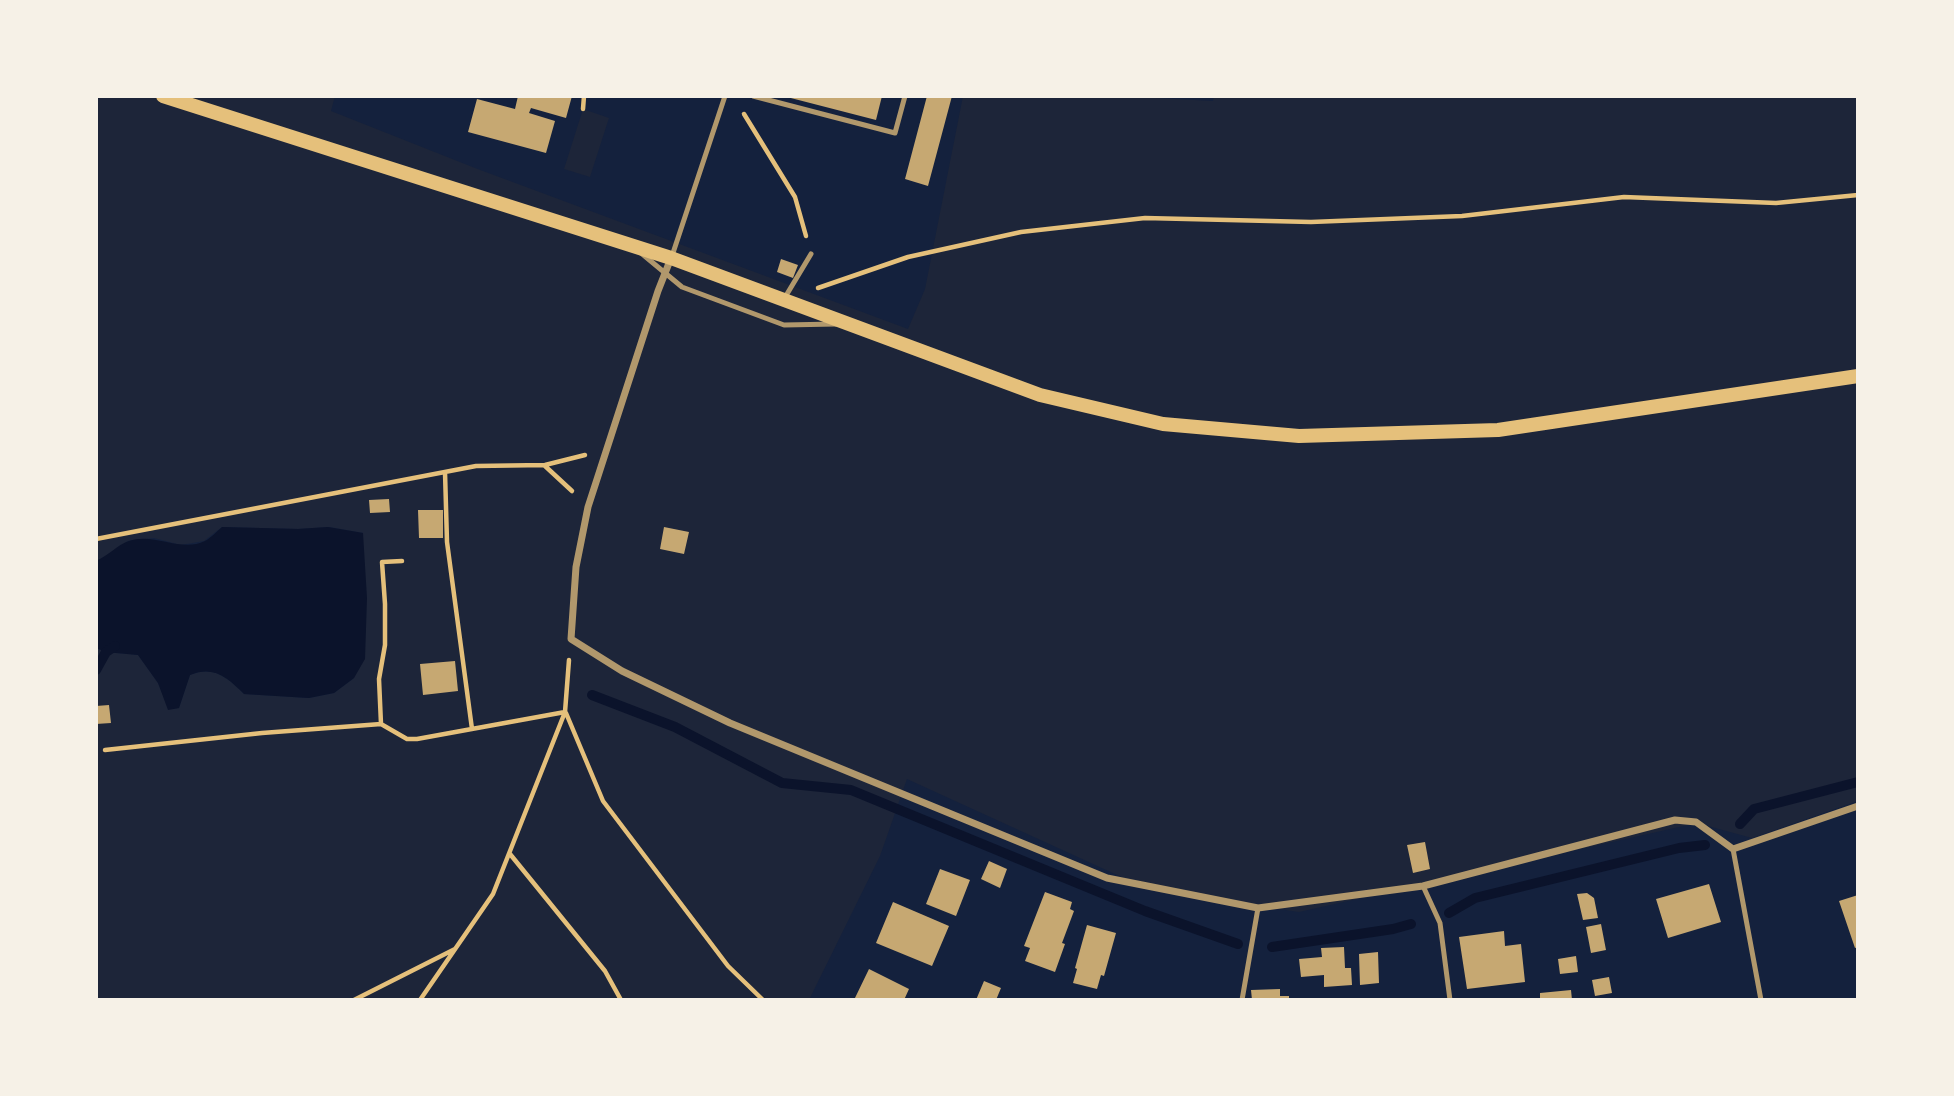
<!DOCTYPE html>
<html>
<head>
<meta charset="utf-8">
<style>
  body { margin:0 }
  #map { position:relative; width:1954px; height:1096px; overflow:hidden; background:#14213d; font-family:"Public Sans",sans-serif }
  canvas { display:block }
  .frame { position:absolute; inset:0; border:98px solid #f6f1e7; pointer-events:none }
</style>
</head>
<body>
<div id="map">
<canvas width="1954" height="1096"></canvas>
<div class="frame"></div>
</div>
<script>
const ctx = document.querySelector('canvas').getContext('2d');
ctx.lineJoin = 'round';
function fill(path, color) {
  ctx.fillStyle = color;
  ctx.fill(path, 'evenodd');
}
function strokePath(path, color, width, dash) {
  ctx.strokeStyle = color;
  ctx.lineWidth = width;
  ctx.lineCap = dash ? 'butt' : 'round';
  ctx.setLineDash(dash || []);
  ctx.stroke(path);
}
const green = new Path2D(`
  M96 96H335L331 111 475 168 908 329 925 289 963 96H1119L1213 101 1214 96H1858V801L1752 838 1697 823 1299 912 1150 890 907 779 880 856 809 1000H96V648L106 652 138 655 158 683 169 709 179 708 190 675C214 665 228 678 244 694L309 698 334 693 354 678 363 533 329 527 298 529 222 527 204 541 181 545 154 538 128 541 107 557 96 561Z
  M583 109 609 118 590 177 564 169Z`);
const water = new Path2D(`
  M222 527 298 529 328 527 363 533 367 598 365 659 354 678 334 693 309 698 244 694C228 678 214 665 190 675L179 708 168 710 158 683 138 655 106 652 96 648V561C108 556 117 545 129 541 154 532 181 553 205 541 211 538 217 531 222 527Z`);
const stream = new Path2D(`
  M96 670 106 652 115 646
  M592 695 675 727 782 783 851 790 1145 911 1238 944
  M1740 824 1754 809 1858 782
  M1449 913 1475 898 1679 848 1705 845
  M1272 947 1393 929 1411 924`);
const building = new Path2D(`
  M518 96H572L566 118 531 108 529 113 555 121 546 153 468 132 477 99 515 109Z
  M783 96H882L876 120Z
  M927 96H952L928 186 905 179Z
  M781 259 798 265 793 278 777 272Z
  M389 499 390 512 370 513 369 500Z
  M418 510H443V538H419Z
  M664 527 689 532 684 554 660 549Z
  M455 661 458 691 423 695 420 664Z
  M109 705 111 723 96 724V706Z
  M1425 842 1430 869 1413 873 1407 845Z
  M989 861 1007 869 1000 888 981 879Z
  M940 869 970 880 956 916 926 904Z
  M1709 884 1721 922 1668 938 1656 899Z
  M1045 892 1072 902 1070 909 1074 911 1062 943 1065 944 1055 972 1025 961 1030 948 1024 946Z
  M1587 893 1594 898 1598 918 1583 920 1577 894Z
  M1858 895V947L1855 948 1839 901Z
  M893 902 949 926 932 966 876 943Z
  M1601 924 1606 950 1591 953 1586 927Z
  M1087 925 1116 933 1104 976 1101 975 1097 989 1073 983 1077 969 1075 968Z
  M1504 931 1505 946 1521 944 1525 982 1467 989 1459 937Z
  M1344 947 1345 968H1351L1352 985 1324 987V975L1301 977 1299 959 1322 957 1321 948Z
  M1378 952 1379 983 1360 985 1359 954Z
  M1576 956 1578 972 1560 974 1558 959Z
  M869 969 909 989 904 1000H854Z
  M1609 977 1612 993 1595 996 1592 980Z
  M984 981 1001 988 996 1000H976Z
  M1280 989V996H1289V1000H1252L1251 990Z
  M1571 990 1572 1000H1540V993Z`);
const path = new Path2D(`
  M583 109 584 96
  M744 114 795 197 806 236
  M818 288 908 257 1021 232 1145 218 1311 222 1462 216 1624 197 1776 203 1858 195
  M545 466 572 491
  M445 472 447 542 472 729
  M96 539 476 466 545 465 585 455
  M566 713 603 801 728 966 763 1000
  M381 724 379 679 385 645V604L382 562 402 561
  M105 750 262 733 381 724 407 739H417L565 712
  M510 854 605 971 621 1000
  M354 1000 455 949
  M420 1000 493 894 565 712 569 660`);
const service = new Path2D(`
  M753 96 895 133 905 96
  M641 253 682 287 784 325 836 324
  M672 256 725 96
  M784 299 811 254
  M1733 849 1761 1000
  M1423 886 1440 923 1450 1000
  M1242 1000 1258 908`);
const minor = new Path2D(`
  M671 258 658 291 588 507 576 567 571 639 622 671 730 723 1107 878 1258 908 1423 886 1675 820 1696 822 1733 849 1858 806`);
const secondary = new Path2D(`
  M163 96 671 258 1040 395 1163 424 1299 436 1498 430 1858 376`);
fill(green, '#1d2539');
fill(water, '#0b132b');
strokePath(stream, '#0b132b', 10);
fill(building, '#c6a872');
strokePath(path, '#e5c07b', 4.5);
strokePath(service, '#b1986c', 5);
strokePath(minor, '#b1986c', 7);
strokePath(secondary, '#e5c07b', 14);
</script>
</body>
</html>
